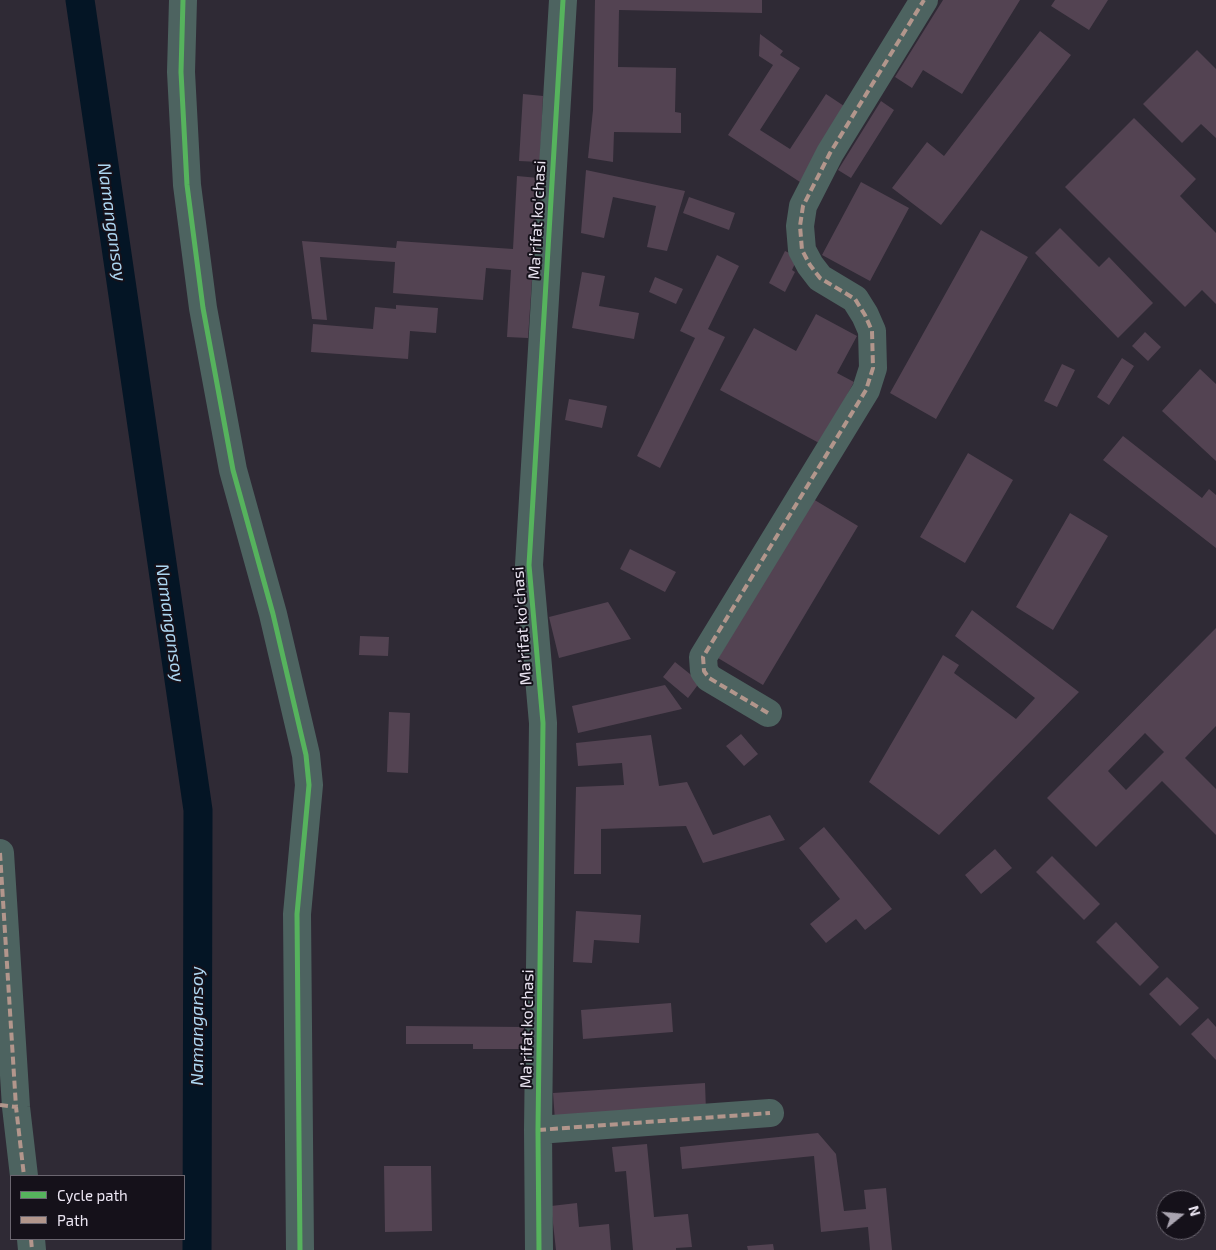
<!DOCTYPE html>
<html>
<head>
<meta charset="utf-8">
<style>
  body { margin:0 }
  #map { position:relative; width:1216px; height:1250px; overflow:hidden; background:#2f2a35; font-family:"Exo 2",sans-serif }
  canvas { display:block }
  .legend { position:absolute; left:10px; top:1175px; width:175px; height:65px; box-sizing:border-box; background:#15111a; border:1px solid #6b6670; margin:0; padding:6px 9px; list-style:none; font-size:15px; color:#ebe5f2 }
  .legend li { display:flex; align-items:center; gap:10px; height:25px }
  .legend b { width:25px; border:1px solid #6b6670 }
  .north { position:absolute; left:1156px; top:1190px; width:50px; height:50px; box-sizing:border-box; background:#15111a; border:1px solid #6b6670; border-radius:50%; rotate:73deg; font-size:14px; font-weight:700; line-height:20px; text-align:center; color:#ebe5f2 }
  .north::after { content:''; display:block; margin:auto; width:18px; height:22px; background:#a9a4b0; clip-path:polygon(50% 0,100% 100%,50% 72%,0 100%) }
</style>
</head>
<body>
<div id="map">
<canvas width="1216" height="1250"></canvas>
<ul class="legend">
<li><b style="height:6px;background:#56b35d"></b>Cycle path</li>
<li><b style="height:6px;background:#b2968c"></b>Path</li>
</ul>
<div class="north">N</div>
</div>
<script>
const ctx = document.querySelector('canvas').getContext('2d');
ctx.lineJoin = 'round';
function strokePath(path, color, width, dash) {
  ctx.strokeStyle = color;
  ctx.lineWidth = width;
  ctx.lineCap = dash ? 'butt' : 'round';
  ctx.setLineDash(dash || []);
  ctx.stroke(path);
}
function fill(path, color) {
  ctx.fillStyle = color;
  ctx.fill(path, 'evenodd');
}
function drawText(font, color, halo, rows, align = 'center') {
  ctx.font = font + ' "Exo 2",sans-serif';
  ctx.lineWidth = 4;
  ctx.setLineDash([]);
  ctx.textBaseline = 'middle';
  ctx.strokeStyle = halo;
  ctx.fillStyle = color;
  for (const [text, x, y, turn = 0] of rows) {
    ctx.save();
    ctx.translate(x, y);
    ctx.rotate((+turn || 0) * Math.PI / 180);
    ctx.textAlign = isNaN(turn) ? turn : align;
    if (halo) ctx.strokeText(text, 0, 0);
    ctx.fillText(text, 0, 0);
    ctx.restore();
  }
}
const canal = new Path2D(`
  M80 0 198 810 197 1250`);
const building = new Path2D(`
  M595 0H762V13L619 10 618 67 676 68 675 112 681 113V133L614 132 613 162 588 158 593 110Z
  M943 0H1020L962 94 923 70 912 88 895 77Z
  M1055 0H1108L1089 30 1051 6Z
  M1040 31 1071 55 941 225 892 188 927 142 944 156Z
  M760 34 783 51 780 55 800 68 760 130 790 149 826 94 847 108 800 182 728 135 773 65 759 56Z
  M1197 50 1216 69V138L1201 124 1182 143 1143 104Z
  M523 94 543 96 540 162 519 161Z
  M881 101 894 110 851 178 838 170Z
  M1134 118 1196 179 1180 196 1216 233V304L1202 290 1185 307 1065 187Z
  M586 170 685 191 667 251 647 247 656 206 613 197 604 238 581 233Z
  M517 176 539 178 528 338 507 337 511 270 486 268 483 300 393 293 395 262 320 257 327 320 312 319 302 241 396 248 397 241 513 249Z
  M861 182 909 208 870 281 822 255Z
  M689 197 735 213 729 230 683 213Z
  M1060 228 1099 267 1109 257 1153 303 1118 338 1035 253Z
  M981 230 1028 257 936 419 890 393Z
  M785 251 798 257 792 270 795 272 785 292 769 283Z
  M717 255 739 266 708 329 725 337 660 468 637 456 695 338 680 331Z
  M582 272 605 276 599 306 639 313 634 339 572 328Z
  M655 277 683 289 676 304 649 292Z
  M396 305 438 308 436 333 410 331 408 359 311 352 313 324 373 329 375 307 396 309Z
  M816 314 857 336 837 373 854 382 821 444 720 390 754 328 796 351Z
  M1145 332 1161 347 1148 361 1132 346Z
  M1122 358 1134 366 1109 405 1097 397Z
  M1062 364 1075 370 1057 407 1044 401Z
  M1200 369 1216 384V461L1162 411Z
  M569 399 607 406 602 428 565 420Z
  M1123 436 1202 498 1209 489 1216 495V548L1103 460Z
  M968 453 1013 480 965 563 920 537Z
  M813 499 858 526 763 685 718 658Z
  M1070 513 1108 536 1053 630 1016 607Z
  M630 549 676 572 665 592 620 569Z
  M608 602 631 639 559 658 549 617Z
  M972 610 1079 692 939 835 869 782 943 655 959 665 954 673 1016 719 1035 698 955 636Z
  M1216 628V726L1185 758 1216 789V835L1162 781 1096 847 1047 798ZM1145 733 1164 752 1126 790 1108 771Z
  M360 636 389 637 388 656 359 655Z
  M675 662 700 682 688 698 663 677Z
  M665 685 682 709 578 733 572 706Z
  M389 712 410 713 408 773 387 772Z
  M741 734 758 754 744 766 726 746Z
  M651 735 659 786 687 782 713 835 770 815 785 840 703 863 686 826 601 829V874H574L576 787 624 785 622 763 578 766 576 743Z
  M824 827 892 909 865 930 856 919 826 943 810 924 840 899 799 848Z
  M995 849 1012 868 981 894 965 875Z
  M1052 856 1100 904 1084 920 1036 872Z
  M576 911 641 915 639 943 594 940 592 963 573 962Z
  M1116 922 1159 967 1140 986 1096 942Z
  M1167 977 1199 1008 1180 1026 1149 994Z
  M671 1003 673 1032 583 1039 581 1010Z
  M1208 1018 1216 1027V1060L1191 1034Z
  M406 1026 524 1027V1049H473V1044H406Z
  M705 1083 706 1111 555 1121 553 1093Z
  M818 1133 836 1154 844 1211 866 1209 864 1190 886 1188 892 1250H870L868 1227 821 1232 814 1156 682 1169 680 1147Z
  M647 1144 654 1217 688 1214 692 1247 676 1248V1250H633L626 1171 615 1172 612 1147Z
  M384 1166H431L432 1231 385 1232Z
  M577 1203 579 1227 609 1224 611 1250H556L551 1206Z
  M773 1244 774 1250H748L747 1246Z`);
const minor = new Path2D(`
  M183 0 181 72 187 185 203 308 233 470 273 614 306 755 309 785 297 914 300 1250
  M768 713 709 678 704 671 703 657 866 390 873 368 872 331 865 315 855 299 820 278 810 265 802 250 800 226 803 206 830 153 924 0
  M0 853 16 1107 24 1176
  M538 1130 770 1113
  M31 1239 32 1250
  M539 1250 538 1130 543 723 529 565 563 0`);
const quiet = new Path2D(`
  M768 713 709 678 704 671 703 657 866 390 873 368 872 331 865 315 855 299 820 278 810 265 802 250 800 226 803 206 830 153 924 0
  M0 853 16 1107 24 1176
  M0 1105 16 1107
  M538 1130 770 1113
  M31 1239 32 1250`);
const cycleway = new Path2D(`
  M183 0 181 72 187 185 203 308 233 470 273 614 306 755 309 785 297 914 300 1250
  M539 1250 538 1130 543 723 529 565 563 0`);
const streetNames = [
  ["Maʼrifat ko'chasi",537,220,-87],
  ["Maʼrifat ko'chasi",522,626,-94],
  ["Maʼrifat ko'chasi",527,1029,-89]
];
const waterNames = [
  ["Namangansoy",112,222,82],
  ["Namangansoy",170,623,82],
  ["Namangansoy",197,1026,-90]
];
strokePath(canal, '#041525', 29);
fill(building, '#534352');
strokePath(minor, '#4d6360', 28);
strokePath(quiet, '#b2968c', 4, [8, 4]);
strokePath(cycleway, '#56b35d', 5);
drawText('16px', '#ebe5f2', '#15111a', streetNames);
drawText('italic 18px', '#add6f1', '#15111a', waterNames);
</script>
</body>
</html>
